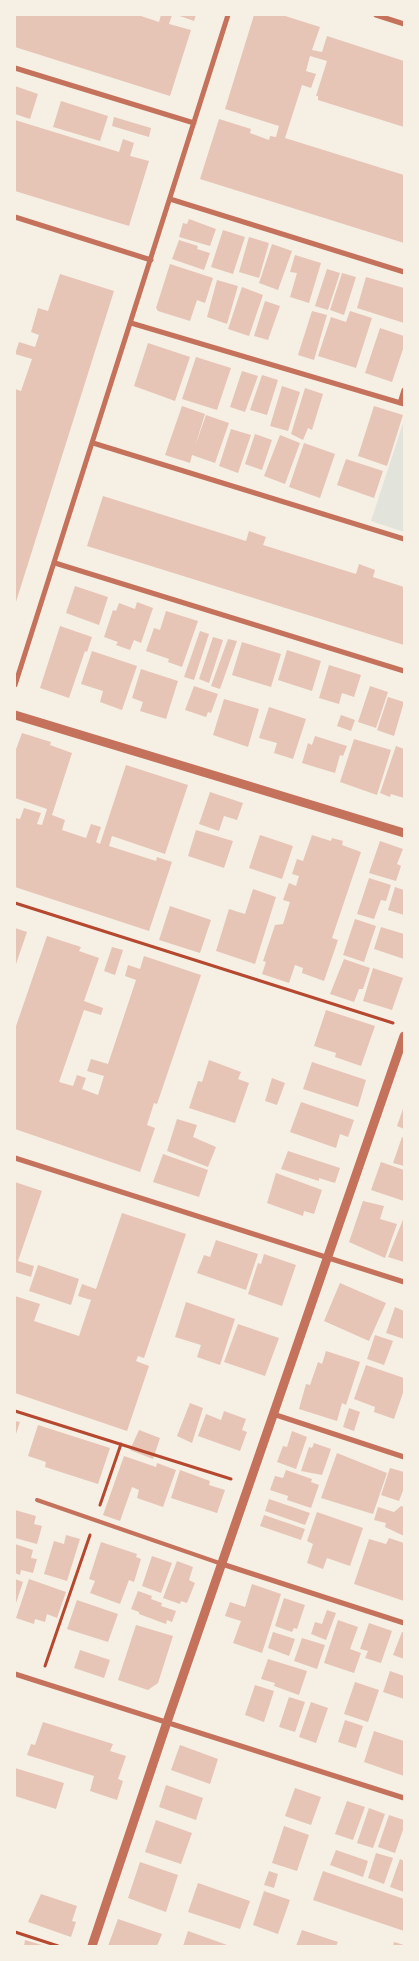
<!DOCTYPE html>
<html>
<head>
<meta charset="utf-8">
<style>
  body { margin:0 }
  #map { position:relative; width:419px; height:1961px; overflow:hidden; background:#f6efe4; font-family:Arial,sans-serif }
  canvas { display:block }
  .frame { position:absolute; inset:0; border:16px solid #f6efe4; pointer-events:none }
</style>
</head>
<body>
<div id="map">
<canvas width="419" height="1961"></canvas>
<div class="frame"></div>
</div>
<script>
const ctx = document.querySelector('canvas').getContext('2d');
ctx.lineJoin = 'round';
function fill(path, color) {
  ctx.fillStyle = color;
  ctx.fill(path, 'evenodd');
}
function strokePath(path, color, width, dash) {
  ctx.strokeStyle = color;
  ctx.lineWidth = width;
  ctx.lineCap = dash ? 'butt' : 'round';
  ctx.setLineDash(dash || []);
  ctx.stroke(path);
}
const green = new Path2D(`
  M404 420V532L371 521Z`);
const building = new Path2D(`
  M15 15H138L159 22 161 15H172L169 24 191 30 170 96 15 47Z
  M177 15H196L194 21Z
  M254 15H282L320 27 312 50 322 52 327 36 404 61V127L318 100V96H316L327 61 310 56 306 71 316 74 311 88 302 85 285 138 404 175V243L200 179 219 119 251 129 250 133 269 140 270 136 276 137 279 126 225 109Z
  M15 86 38 94 30 119 15 114Z
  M61 101 108 116 100 141 53 127Z
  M114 117 151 128 149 137 112 126Z
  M15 120 119 152 123 139 134 143 130 156 149 161 129 226 15 191Z
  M189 219 216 229 210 246 179 237 183 223 187 224Z
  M223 230 245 237 233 274 211 267Z
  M249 237 269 243 259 278 239 272Z
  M179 240 198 246 197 249 210 253 204 270 172 259Z
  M272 244 292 251 278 290 259 283Z
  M295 255 321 263 309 303 290 297 297 273 290 272Z
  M170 264 213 278 205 303 197 300 190 321 158 311 156 308Z
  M327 269 340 273 328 310 315 306Z
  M342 273 356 277 344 315 330 310Z
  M60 274 114 291 15 605V389L21 391 32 359 15 354 19 342 35 347 39 335 31 332 38 308 48 311Z
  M366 277 404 288V323L357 308Z
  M217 280 238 286 227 324 207 317Z
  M242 287 263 295 249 336 228 329Z
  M265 301 280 306 268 340 254 336Z
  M312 311 327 315 314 360 298 355Z
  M350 311 372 318 356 368 318 356 331 317 346 322Z
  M380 328 404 336V346L392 382 365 373Z
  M148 343 190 357 175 401 134 386Z
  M196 357 231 368 217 410 182 399Z
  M242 371 258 376 245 412 230 407Z
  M262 375 278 380 267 415 250 410Z
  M282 386 300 392 288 431 270 426Z
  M305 388 323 394 312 430 308 428 303 440 291 434Z
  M182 406 205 414 195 446 206 415 229 423 215 463 192 455 190 463 165 455Z
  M374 406 403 415 387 466 358 456Z
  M231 429 251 435 238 473 219 466Z
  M255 434 272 440 262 470 245 464Z
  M280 435 300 443 285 484 264 476Z
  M304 443 335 454 320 498 289 487Z
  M346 459 383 471 374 498 337 485Z
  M103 496 246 541 249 531 266 537 263 545 356 574 359 564 375 570 373 577 404 587V645L87 546Z
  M75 586 108 597 99 625 66 613Z
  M137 602 153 608 141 643 134 640 130 650 116 645 118 642 104 637 113 610 116 611 119 603 135 609Z
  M166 611 198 621 182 667 168 662 169 659 146 651 154 628 160 630Z
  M60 626 92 637 87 652 85 651 69 698 40 688Z
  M200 631 209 634 194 680 184 677Z
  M213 637 223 640 209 683 199 679Z
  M228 639 237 641 220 689 211 686Z
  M242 642 281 654 271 687 232 675Z
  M287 650 321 661 312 691 278 680Z
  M92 651 137 666 122 710 100 702 103 691 81 684Z
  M329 665 361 675 354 697 342 693 339 704 319 698Z
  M141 669 178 681 166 719 140 711 143 702 132 698Z
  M194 686 218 694 211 713 208 712 206 717 185 710Z
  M370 686 388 692 376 728 358 722Z
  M388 697 404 702 394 736 377 730Z
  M224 699 259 709 248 747 213 735Z
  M269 707 306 719 293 759 274 753 277 743 259 738Z
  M341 715 355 720 351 731 337 726Z
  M22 733 51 742 50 745 72 753 52 815 65 820 62 830 86 838 91 824 101 827 96 842 100 844 126 765 188 785 165 854 112 836 109 846 156 861 157 857 172 862 149 931 15 887V818L20 819 24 808 41 813 37 824 42 825 47 809 15 798V752Z
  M315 736 347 746 343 756 340 755 335 773 302 763 308 743 312 745Z
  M354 739 391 750 377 795 340 782Z
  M396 746 404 749V798L391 794 390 797 380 793Z
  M210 792 243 803 237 820 224 816 219 831 199 824Z
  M196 830 233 841 224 868 188 856Z
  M260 835 293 846 282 879 249 868Z
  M312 835 331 841 332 838 343 841 342 845 361 852 332 938 338 940 324 981 302 973 303 968 295 965 289 983 262 974 266 962 263 961 275 925 283 924 290 902 283 900 289 883 296 886 299 876 292 874 297 859 303 861Z
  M380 841 403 849 397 864 401 866 396 881 369 873Z
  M369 878 391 885 386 901 381 900 374 919 357 914Z
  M395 887 404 890V915L388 910Z
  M253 889 276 897 255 964 216 951 229 909 245 914Z
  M170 906 211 920 200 953 159 940Z
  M355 919 376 926 364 962 343 955Z
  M381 927 404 934V959L374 949Z
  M15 928 27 932 15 967Z
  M47 936 81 947 79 951 99 958 84 1001 103 1008 101 1015 84 1010 59 1082 73 1086 77 1075 86 1078 82 1089 98 1095 104 1076 87 1071 91 1059 108 1064 136 980 125 976 128 965 140 969 144 956 201 975 157 1104 154 1103 147 1125 155 1128 140 1172 15 1129V1029Z
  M112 947 123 950 115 975 104 971Z
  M344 959 370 968 363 989H359L354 1002 330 994Z
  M373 968 403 978 392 1010 363 1001Z
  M326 1010 375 1026 361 1066 335 1057 336 1053 314 1046Z
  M209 1060 241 1072 238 1079 249 1083 235 1123 189 1108 198 1081 202 1082Z
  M312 1062 366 1080 358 1107 303 1089Z
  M272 1078 285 1083 277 1105 265 1101Z
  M301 1102 354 1120 348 1137 340 1134 336 1148 290 1132Z
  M404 1106V1129L397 1126Z
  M177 1119 197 1125 193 1137 216 1147 208 1167 167 1151Z
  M402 1137 404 1138V1166L393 1163Z
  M288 1151 340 1168 335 1183 319 1178V1181L281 1169Z
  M163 1154 208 1170 199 1197 153 1182Z
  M381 1162 404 1170V1201L371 1190Z
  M276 1173 322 1190 314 1214 304 1211 303 1216 267 1203Z
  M15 1182 42 1191 18 1261 34 1266 31 1277 15 1272Z
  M363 1201 384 1206 380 1219 397 1224 385 1258 349 1242Z
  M122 1213 186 1234 144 1358 138 1356 136 1361 149 1366 127 1431 15 1393V1296L40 1304 34 1321 79 1336 91 1300 78 1296 82 1284 96 1289Z
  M404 1217V1262L388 1257Z
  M216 1240 258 1254 246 1290 197 1273 204 1255 210 1257Z
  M264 1254 296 1265 282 1306 248 1294 258 1263 261 1264Z
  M38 1265 79 1279 71 1305 29 1291Z
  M340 1283 386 1303 369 1341 324 1321Z
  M186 1302 235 1319 220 1365 197 1357 201 1345 175 1337Z
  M395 1307 404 1311V1339L386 1333Z
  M238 1324 279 1338 265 1376 224 1362Z
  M375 1335 393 1341 384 1365 367 1359Z
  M326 1351 360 1362 346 1405 342 1403 337 1421 299 1409 306 1384 310 1385 318 1362 322 1364Z
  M366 1365 404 1378V1390L394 1419 374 1412 375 1407 354 1399Z
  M190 1403 203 1408 192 1443 177 1436Z
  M349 1408 360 1412 354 1431 343 1427Z
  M224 1411 246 1419 242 1430 247 1432 240 1451 198 1436 206 1414 221 1420Z
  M15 1421 20 1422 15 1437Z
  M38 1425 110 1448 98 1484 45 1467 46 1462 28 1456Z
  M139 1430 160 1438 153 1459 130 1450Z
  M292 1431 307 1437 296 1469 277 1462 283 1446 287 1447Z
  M314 1443 331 1449 322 1475 301 1471 309 1447 312 1448Z
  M337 1453 387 1473 373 1514 321 1498Z
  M124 1456 156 1467 157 1463 176 1470 163 1507 137 1498 139 1490 132 1487 120 1521 103 1515Z
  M390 1468 404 1472V1488L399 1501 381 1495Z
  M180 1470 210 1481 209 1485 225 1490 217 1513 171 1498Z
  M286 1470 312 1479 311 1482 319 1485 311 1508 287 1500 288 1496 270 1490 275 1476 283 1478Z
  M269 1499 310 1513 305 1525 265 1511Z
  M401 1506 404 1507V1536L385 1527 386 1523 374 1520 378 1507 394 1512Z
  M15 1510 36 1516 34 1524 42 1526 37 1544 15 1538Z
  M317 1512 363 1528 350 1566 327 1558 323 1569 307 1563 313 1544 307 1541Z
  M264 1515 305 1529 301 1540 260 1526Z
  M66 1535 80 1539 67 1581 44 1574 54 1541 64 1544Z
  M389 1538 404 1543V1601L354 1584 369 1539 386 1544Z
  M101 1542 137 1554 136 1557 141 1559 134 1582 129 1580 120 1604 90 1593 95 1581 89 1579Z
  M15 1544 33 1550 31 1558 37 1559 33 1573 21 1570 20 1575 15 1573Z
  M152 1556 172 1563 161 1593 142 1586Z
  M177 1561 193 1567 189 1580 195 1583 187 1603 181 1601 180 1604 163 1598Z
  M15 1579 23 1582 15 1606Z
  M29 1579 66 1592 57 1618 47 1614 45 1622 35 1619 34 1624 16 1618Z
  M252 1584 281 1594 262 1653 233 1643 241 1621 225 1616 230 1602 245 1607Z
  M138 1591 152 1596 151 1599 162 1603 161 1606 176 1611 172 1622 167 1620 166 1624 139 1614V1612L131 1609Z
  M284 1598 305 1605 297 1629 294 1628 292 1632 275 1626Z
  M77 1600 118 1614 108 1642 67 1629Z
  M327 1610 336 1613 326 1640 311 1634 315 1622 322 1624Z
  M338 1620 358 1627 350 1649 361 1653 354 1673 324 1663Z
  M369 1623 392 1631 381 1663 365 1658 368 1651 360 1649Z
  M136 1625 173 1636 158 1683 148 1690 118 1680Z
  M273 1632 295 1639 289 1656 268 1648Z
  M402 1632H404V1659L393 1655Z
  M302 1638 325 1645 317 1669 294 1661Z
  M80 1650 110 1660 104 1678 74 1668Z
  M268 1659 307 1671 299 1695 274 1686 275 1683 261 1679Z
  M390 1671 404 1676V1699L383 1692Z
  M355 1682 379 1690 368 1722 344 1714Z
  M255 1685 274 1691 264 1722 245 1715Z
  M289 1697 305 1702 295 1732 279 1727Z
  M311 1702 328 1708 316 1743 299 1737Z
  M345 1720 363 1726 356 1748 338 1742Z
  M43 1722 113 1744 110 1751 126 1756 118 1779 123 1781 117 1800 90 1791 94 1776 27 1755 31 1744 35 1745Z
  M374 1731 404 1741V1776L364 1762Z
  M180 1745 218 1759 210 1784 171 1770Z
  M15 1768 64 1783 56 1809 15 1796Z
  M166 1785 203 1798 196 1820 159 1807Z
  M295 1788 321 1797 311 1825 285 1816Z
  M347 1801 365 1807 353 1840 335 1834Z
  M369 1808 385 1814 373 1848 357 1843Z
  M389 1815 404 1820V1827L395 1853 378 1847Z
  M156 1820 192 1833 181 1864 145 1852Z
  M284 1826 309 1835 297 1871 272 1863Z
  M336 1850 368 1861 363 1877 330 1865Z
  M376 1853 393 1858 384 1884 368 1878Z
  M400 1859 404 1861V1892L390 1887Z
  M140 1862 178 1875 166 1912 128 1898Z
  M269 1871 278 1874 274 1888 264 1885Z
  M323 1871 404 1899V1931L313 1900Z
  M198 1883 250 1901 240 1929 188 1912Z
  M264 1891 290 1900 278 1934 253 1925Z
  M41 1894 77 1906 72 1921 76 1922 71 1937 28 1922Z
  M118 1919 162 1934 157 1946H108Z
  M302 1930 338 1942 336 1946H296Z
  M188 1931 230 1946H183Z
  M25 1940 45 1946H24Z
  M394 1942 404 1945V1946H393Z`);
const path = new Path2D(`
  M15 903 393 1023
  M15 1411 231 1479
  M100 1505 121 1444
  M45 1666 90 1535
  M15 1932 58 1946`);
const service = new Path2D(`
  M37 1500 222 1564`);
const minor = new Path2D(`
  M376 15 404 24
  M15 68 194 123
  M170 199 404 272
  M15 217 151 260
  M131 323 404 404
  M400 403 404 390
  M93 443 404 539
  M55 563 404 671
  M15 685 228 15
  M15 1158 404 1282
  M273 1414 404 1457
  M222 1564 404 1623
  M15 1674 404 1798`);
const tertiary = new Path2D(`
  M15 715 404 833
  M92 1946 167 1722 404 1036`);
fill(green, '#e2e4dc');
fill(building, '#e6c5b7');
strokePath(path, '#b5482f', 3);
strokePath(service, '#c5725c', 4);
strokePath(minor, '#c5725c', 5);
strokePath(tertiary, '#c5725c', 9);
</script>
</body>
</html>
